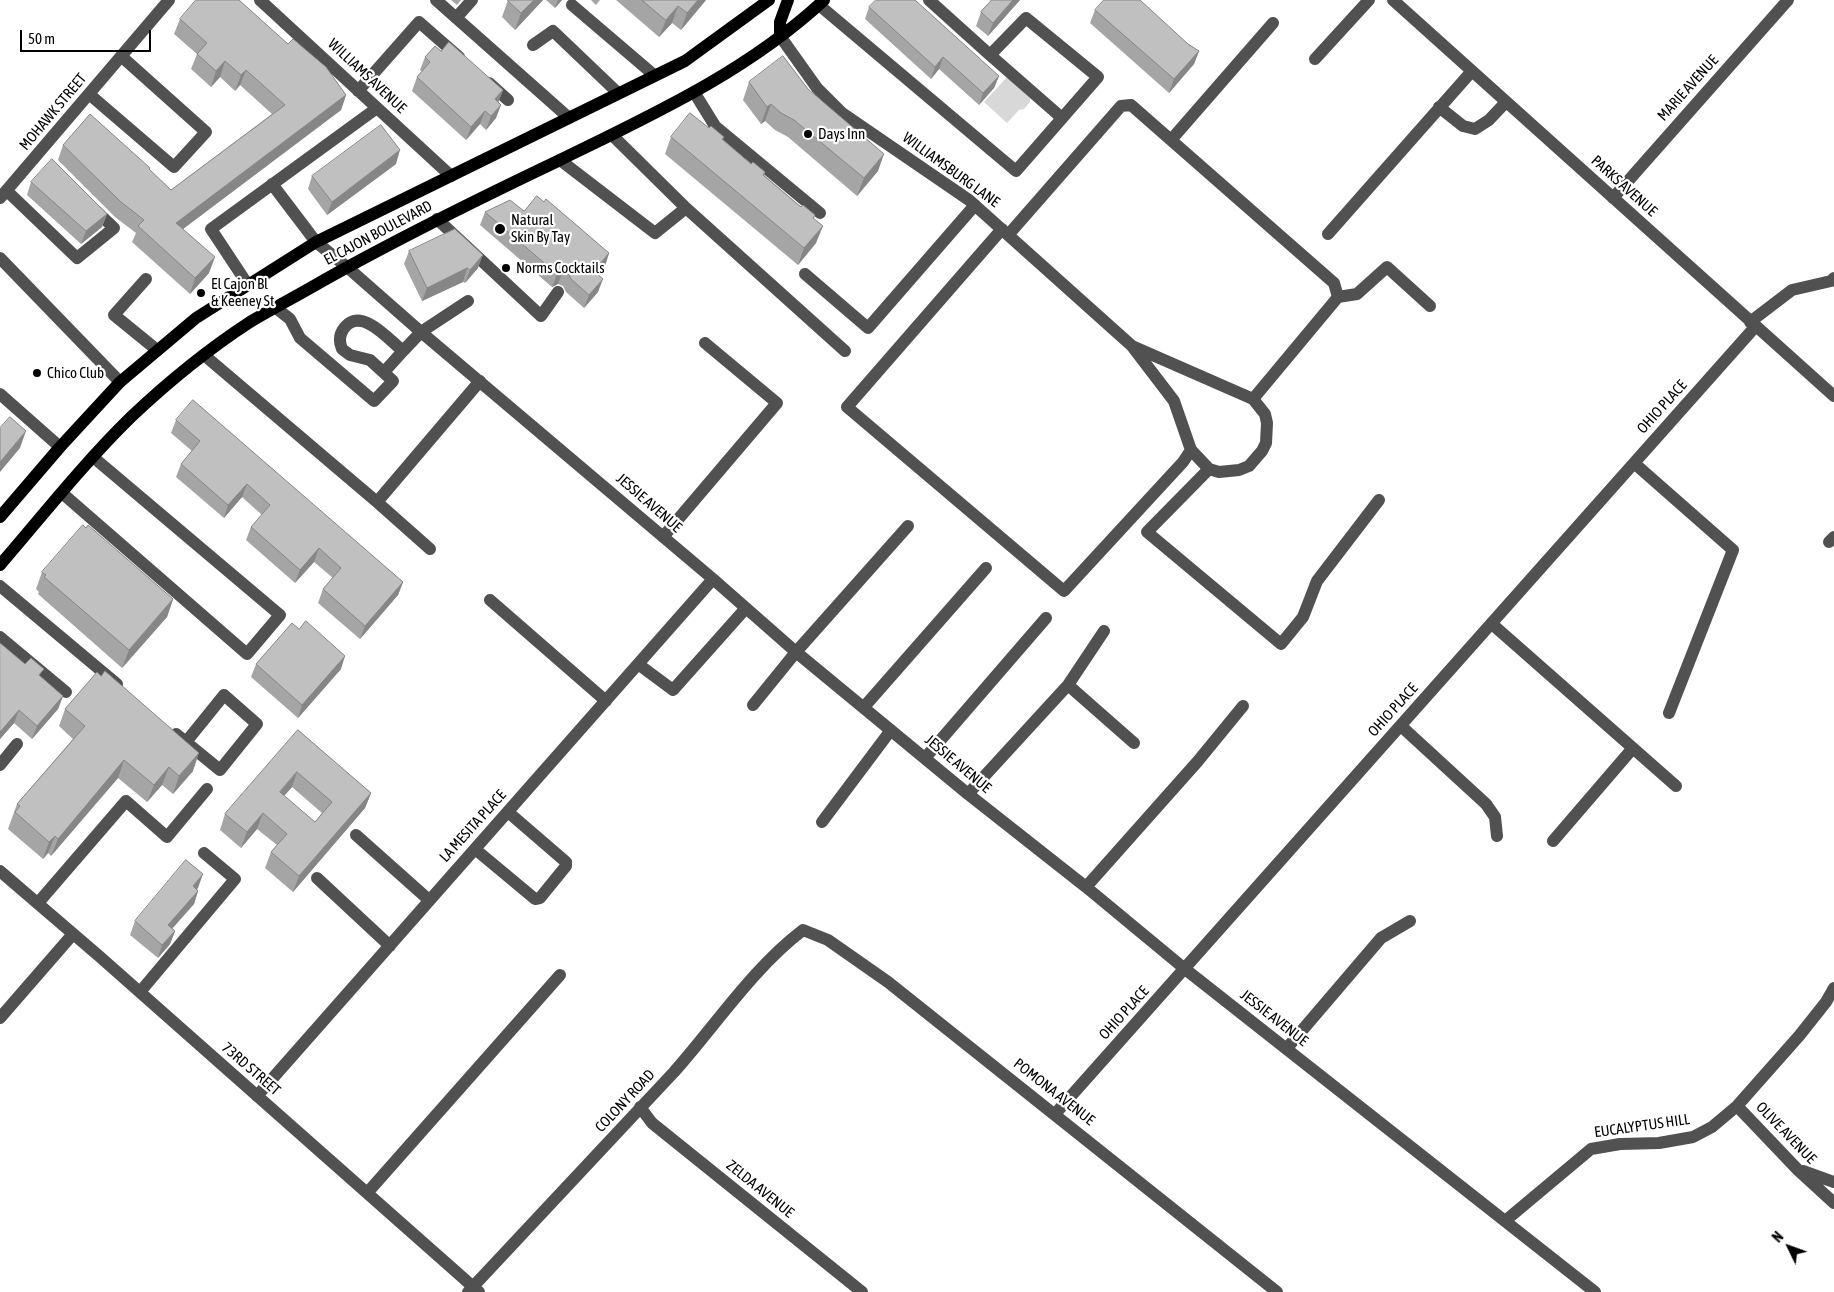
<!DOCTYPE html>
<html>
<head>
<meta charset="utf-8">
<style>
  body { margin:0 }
  #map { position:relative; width:1834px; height:1292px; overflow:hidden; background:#fff; font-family:"Asap Condensed",sans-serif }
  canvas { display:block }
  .north { position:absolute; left:1764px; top:1222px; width:50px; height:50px; -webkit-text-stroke:4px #fff; paint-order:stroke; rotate:312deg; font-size:14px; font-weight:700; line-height:20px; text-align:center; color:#000 }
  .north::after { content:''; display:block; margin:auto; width:18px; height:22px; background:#000; clip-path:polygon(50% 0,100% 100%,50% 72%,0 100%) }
  .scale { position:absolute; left:20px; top:30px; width:131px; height:22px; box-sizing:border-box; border:2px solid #000; border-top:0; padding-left:6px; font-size:15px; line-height:18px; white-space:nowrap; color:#000; -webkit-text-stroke:4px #fff; paint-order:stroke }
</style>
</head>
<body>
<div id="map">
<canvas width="1834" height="1292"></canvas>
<div class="north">N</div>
<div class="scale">50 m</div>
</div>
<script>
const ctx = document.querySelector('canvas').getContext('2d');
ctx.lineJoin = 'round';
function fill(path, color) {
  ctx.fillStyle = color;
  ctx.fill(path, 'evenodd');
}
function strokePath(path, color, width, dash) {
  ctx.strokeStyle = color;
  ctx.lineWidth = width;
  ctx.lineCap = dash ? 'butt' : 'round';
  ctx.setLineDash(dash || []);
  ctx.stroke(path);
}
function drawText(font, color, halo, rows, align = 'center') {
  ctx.font = font + ' "Asap Condensed",sans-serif';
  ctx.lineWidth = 4.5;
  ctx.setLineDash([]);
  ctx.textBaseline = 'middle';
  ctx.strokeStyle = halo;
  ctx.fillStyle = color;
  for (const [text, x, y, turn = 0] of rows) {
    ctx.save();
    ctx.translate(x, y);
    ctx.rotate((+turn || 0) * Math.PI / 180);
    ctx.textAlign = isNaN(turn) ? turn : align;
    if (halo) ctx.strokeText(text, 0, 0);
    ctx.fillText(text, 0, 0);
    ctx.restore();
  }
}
const green = new Path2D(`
  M1007 77 1030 98V102L1024 109 1019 110 1007 123 984 102Z`);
const minor = new Path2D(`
  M260 0 451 176
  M436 0 568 117
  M929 0 990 55
  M1393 0 1834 396
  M572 5 654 75
  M819 5 1016 171 1098 77 1026 18 990 55 1062 118
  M456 18 472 0
  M780 36 817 88 842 113 969 200 1132 346
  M533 45 553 31 618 93
  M1315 59 1369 0
  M489 83 508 100
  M358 91 419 22 459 57
  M694 92 715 126 820 213
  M89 94 174 167 206 132 121 56
  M1439 107 1463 126 1475 129 1489 120 1506 102
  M1171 140 1273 23
  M560 160 655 233 686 208 612 135
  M272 184 316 242 347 267 421 332 713 579 796 652 968 794 1086 887 1185 969 1595 1292
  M7 191 77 258 114 228 93 208
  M0 198 169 0
  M1613 198 1788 0
  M686 208 845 351
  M437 219 541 316 558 292
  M1002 229 847 407 1064 591 1183 462 1191 450
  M1009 234 1121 106 1131 105 1334 283 1338 297 1253 399
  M1328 234 1472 71
  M0 258 120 382
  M805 274 868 328 975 205
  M146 279 114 315 157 350
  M248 285 211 229 377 108
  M1338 297 1357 294 1387 267 1430 306
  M276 308 290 319 300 338 374 401 393 381 370 360 350 355 342 349C339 342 339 334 345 327 362 307 389 340 403 351L421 332 468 301
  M1750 322 1792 290 1831 281 1834 278
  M1132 346 1253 399 1265 414 1267 423 1266 443 1262 451 1249 466 1239 470 1219 472 1209 469 1191 450 1174 401Z
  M204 355 377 502 430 549
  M384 372 403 351
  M0 394 60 447
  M1634 463 1733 550 1669 713
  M1209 469 1147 532 1281 644 1303 617 1317 581 1379 500
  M62 493 247 654 280 615 93 457
  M377 502 480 381
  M663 537 777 403 705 343
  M1829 542 1834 537
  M0 586 117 684
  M490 600 606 701
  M1492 624 1676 786
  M0 637 66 692
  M638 664 673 690 746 608
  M1068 685 1104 631
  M753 705 796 652 908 526
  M864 707 986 568
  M1401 726 1486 804 1495 817 1497 836
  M176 734 220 770 257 724 224 695 186 742
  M925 758 1046 618
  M0 765 17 744
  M968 794 1068 685 1134 743
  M822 822 891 730
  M356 835 429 900
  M1553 841 1633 748
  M475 849 535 899 540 898 566 866V862L508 812
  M0 871 99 956 479 1292
  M317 878 390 946
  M1086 887 1198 761 1243 706
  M38 903 126 801 167 837 207 789
  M140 992 235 879 204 853
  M0 1018 73 934
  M1287 1048 1381 938 1410 921
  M257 1096 713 579
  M1737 1106 1798 1170 1834 1203
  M640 1107 652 1123 862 1292
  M1055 1114 1755 327
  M1803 1171 1834 1182
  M368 1192 560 975
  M1505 1221 1591 1149 1620 1144 1659 1143 1693 1137 1712 1127 1737 1106 1799 1036 1826 1002 1834 988
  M468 1292 674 1072C715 1026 753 968 803 930L828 940 888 982 1277 1292`);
const major = new Path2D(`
  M780 36V22L788 0
  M0 517 60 447 120 382 196 318 316 242 685 61 769 0
  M0 565C43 515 84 463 131 417 168 382 207 350 250 322 270 310 291 299 312 287 392 241 476 200 560 160 652 115 748 71 824 0`);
const wall = new Path2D(`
  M451 0H461L457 5Z
  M508 0H543L515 30 502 17Z
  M546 0H562L555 8Z
  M591 0H600L596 5Z
  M616 0H706L681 30 672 23 659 37Z
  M990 0H1020L988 36 976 26 981 12 991 1Z
  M869 7 999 76 994 88 979 105 939 69 931 79 865 19Z
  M1095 10 1188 44 1199 51 1194 64 1169 93 1090 23Z
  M180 19 288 44 346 95 341 110 183 229 209 273 190 294 132 242 136 233 115 217 58 160 63 145 149 170 171 190 272 114 240 85 235 91 220 77 211 87 191 69 197 54 174 34Z
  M441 51 503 90 498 103 496 118 486 130 480 124 466 140 412 91 417 77 422 72 420 70 425 57Z
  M749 82 808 89 878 171 857 196 788 137 775 130 765 121 761 124 743 100Z
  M709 128 724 137 723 140 751 164 765 172 764 175 801 207 815 215 814 218 816 243 798 265 665 154 671 137Z
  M396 164 327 215 308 189 312 176Z
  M31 182 107 214 102 227 81 244 27 195Z
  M524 211 609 253 605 266 597 275 598 292 584 308 566 292 563 286 558 284 552 287 480 225 485 212Z
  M409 251 478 268 465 283 463 282 422 301 404 264Z
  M176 420 403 582 398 595 360 639 318 603 323 589 333 578 314 562 295 583 246 540 251 527 262 515 242 497 224 518 176 477 181 464 192 451 171 433Z
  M42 572 173 599 167 617 122 668 38 594 39 592 36 589Z
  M0 643 63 696 58 709 32 739 14 723 0 739Z
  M256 664 341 669 298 718 251 677Z
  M65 709 193 771 173 794 162 785 147 802 118 778 51 856 48 853 43 859 8 829 17 804 73 739 59 726Z
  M298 730 371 793 365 808 293 892 265 868 271 852 277 845 257 829 241 848 220 830 225 814ZM292 787 322 813 315 822 284 796Z
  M198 888 197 889 198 891 194 904 172 928 175 931 170 944 158 958 130 935 135 921Z`);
const shadedWall = new Path2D(`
  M534 0H543L515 30 521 13Z
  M558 0H562L555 8Z
  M698 0H706L681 30 687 13Z
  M1013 0H1020L988 36 993 23Z
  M678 6 672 23 659 37 666 20Z
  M1199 51 1194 64 1169 93 1174 79Z
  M943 57 939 69 931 79 935 67Z
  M225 61 220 77 211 87 216 71Z
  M246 70 240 85 235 91 241 75Z
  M999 76 994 88 979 105 983 93Z
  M503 90 498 103 495 99Z
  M346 95 341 110 171 238 176 223Z
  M771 104 765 121 761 124 767 107Z
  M501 105 496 118 486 130 491 116Z
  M485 111 480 124 466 140 471 127Z
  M400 150 396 164 327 215 332 202Z
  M884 154 878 171 857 196 864 178Z
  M107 214 102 227 81 244 86 231Z
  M823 226 816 243 798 265 804 248Z
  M609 253 605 266 589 284 594 271Z
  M483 255 478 268 465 283 470 270Z
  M215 257 209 273 190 294 195 278Z
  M467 268 463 282 422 301 427 288Z
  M563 271 558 284 552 287 557 274Z
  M603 279 598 292 584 308 589 295Z
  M26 431 20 448 0 472V462Z
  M247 484 242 497 224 518 228 505Z
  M319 548 314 562 295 583 300 570Z
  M403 582 398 595 360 639 365 626Z
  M173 599 167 617 122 668 129 650Z
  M345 656 341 669 298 718 302 705Z
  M63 696 58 709 32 739 37 726Z
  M19 710 14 723 0 739V732Z
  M199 753 193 771 173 794 179 776Z
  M124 760 118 778 51 856 58 839Z
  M169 767 162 785 147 802 154 785Z
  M297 772 292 787 274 807 280 792Z
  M371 793 365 808 293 892 299 876Z
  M263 813 257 829 241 848 247 832Z
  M55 836 48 853 43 859 49 842Z
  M203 874 198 888 188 899 193 886Z
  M198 891 194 904 164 938 168 925Z
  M175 931 170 944 158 958 162 945Z`);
const building = new Path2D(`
  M196 0H239L288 44 293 39 326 67 346 95 176 223 215 257 195 278 138 226 144 220 121 202 63 145 90 114 150 168 149 169 171 190 285 105 246 70 241 75 225 61 216 71 197 54 207 43 180 19Z
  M508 0H534L521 13 508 1Z
  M642 0H698L687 13 678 6 666 20Z
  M876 0H915L999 76 983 93 943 57 935 67 869 7Z
  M992 0H1013L993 23 981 12Z
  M1104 0H1140L1188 44 1199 51 1174 79 1095 10Z
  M449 42 503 90 495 99 501 105 491 116 485 111 471 127 417 77 430 62 425 57 435 46 441 51Z
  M783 56 808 89 884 154 864 178 794 120 781 113 771 104 767 107 749 82Z
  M690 113 709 128 711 126 724 137 722 139 751 164 753 162 765 172 763 175 801 207 803 205 815 215 813 218 823 226 804 248 671 137Z
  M381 125 400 150 332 202 312 176Z
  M52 159 107 214 86 231 31 182Z
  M537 196 544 202 546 199 609 253 594 271 603 279 589 295 571 279 568 273 563 271 557 274 485 212 510 200 524 211Z
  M455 229 483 255 470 270 467 268 427 288 409 251Z
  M193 400 403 582 365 626 323 589 341 568 319 548 300 570 251 527 270 505 247 484 228 505 181 464 200 441 176 420Z
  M10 417 26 431 0 462V428Z
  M83 525 86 528 88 525 173 599 129 650 44 577 46 575 42 572Z
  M306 621 345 656 302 705 256 664 292 623 299 629Z
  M0 643 25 664 31 658 44 669 39 675 63 696 37 726 19 710 0 732Z
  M105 671 199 753 179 776 169 767 154 785 124 760 58 839 55 836 49 842 15 812 20 806 17 804 85 726 65 709 97 672 101 676Z
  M298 730 371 793 299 876 271 852 287 834 263 813 247 832 225 814ZM297 772 332 802 315 822 280 792Z
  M186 860 203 874 193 886 198 891 168 925 175 931 162 945 135 921Z`);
const markers = [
  [808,134,5,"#000"],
  [500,229,6,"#000"],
  [506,268,5,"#000"],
  [201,293,5,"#000"],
  [37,373,5,"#000"]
];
const streetNames = [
  ["WILLIAMS AVENUE",367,76,43],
  ["MARIE AVENUE",1688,88,-48],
  ["MOHAWK STREET",53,112,-50],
  ["WILLIAMSBURG LANE",951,170,36],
  ["PARKS AVENUE",1624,186,42],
  ["EL CAJON BOULEVARD",378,233,-28],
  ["OHIO PLACE",1662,407,-48],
  ["JESSIE AVENUE",649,503,41],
  ["OHIO PLACE",1393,710,-48],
  ["JESSIE AVENUE",958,764,40],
  ["LA MESITA PLACE",473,826,-48],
  ["OHIO PLACE",1124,1013,-48],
  ["JESSIE AVENUE",1274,1018,38],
  ["73RD STREET",251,1069,41],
  ["POMONA AVENUE",1054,1092,38],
  ["COLONY ROAD",625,1101,-47],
  ["EUCALYPTUS HILL",1642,1126,-8],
  ["OLIVE AVENUE",1786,1133,46],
  ["ZELDA AVENUE",760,1189,39]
];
const poiNames = [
  ["Days Inn",818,134],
  ["Natural",511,220],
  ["Skin By Tay",511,237],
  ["Norms Cocktails",516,268],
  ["El Cajon Bl",211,284],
  ["& Keeney St",211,301],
  ["Chico Club",47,373]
];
fill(green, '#d8d8d8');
strokePath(minor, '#515151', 12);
strokePath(major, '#000', 12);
fill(wall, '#a5a5a5');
fill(shadedWall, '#868686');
fill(building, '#c0c0c0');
strokePath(building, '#868686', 1);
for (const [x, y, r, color] of markers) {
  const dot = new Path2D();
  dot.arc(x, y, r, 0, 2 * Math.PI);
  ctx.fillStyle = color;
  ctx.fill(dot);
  strokePath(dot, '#fff', 2);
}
drawText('15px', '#000', '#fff', streetNames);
drawText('15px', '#000', '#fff', poiNames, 'left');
</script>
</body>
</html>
